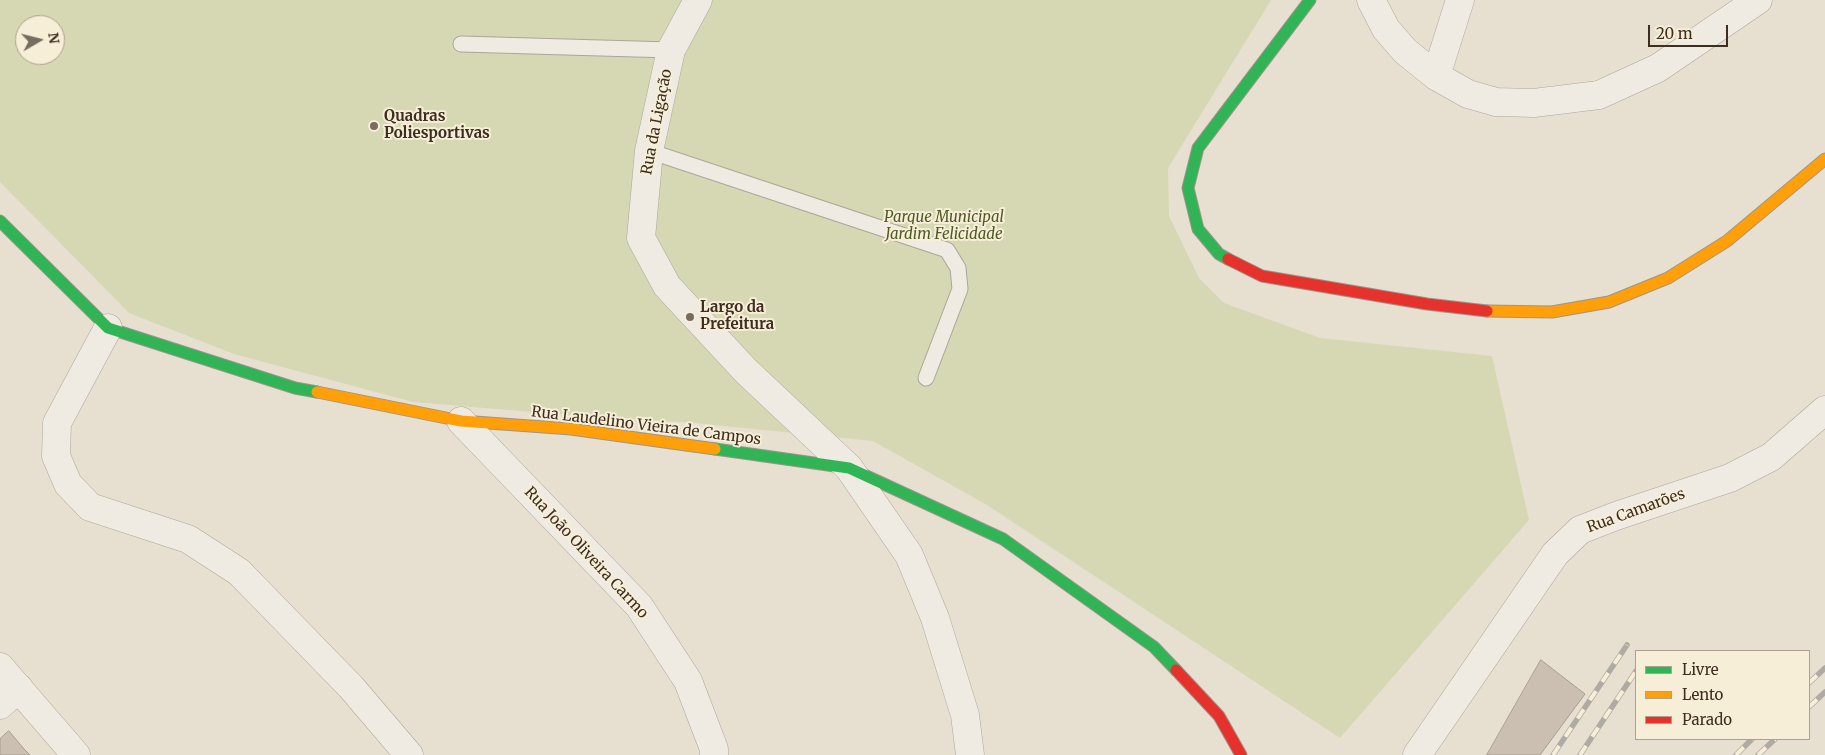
<!DOCTYPE html>
<html>
<head>
<meta charset="utf-8">
<style>
  body { margin:0 }
  #map { position:relative; width:1825px; height:755px; overflow:hidden; background:#e7e0d1; font-family:Merriweather,serif }
  canvas { display:block }
  .legend { position:absolute; left:1635px; top:650px; width:175px; height:90px; box-sizing:border-box; background:#f7eed8; border:1px solid #ada18e; margin:0; padding:6px 9px; list-style:none; font-size:15px; color:#3d2e20 }
  .legend li { display:flex; align-items:center; gap:10px; height:25px }
  .legend b { width:25px; border:1px solid #ada18e }
  .north { position:absolute; left:15px; top:15px; width:50px; height:50px; box-sizing:border-box; background:#f7eed8; border:1px solid #ada18e; border-radius:50%; rotate:82deg; font-size:14px; font-weight:700; line-height:20px; text-align:center; color:#3d2e20 }
  .north::after { content:''; display:block; margin:auto; width:18px; height:22px; background:#786c5e; clip-path:polygon(50% 0,100% 100%,50% 72%,0 100%) }
  .scale { position:absolute; left:1648px; top:25px; width:80px; height:22px; box-sizing:border-box; border:2px solid #3d2e20; border-top:0; padding-left:6px; font-size:15px; line-height:18px; white-space:nowrap; color:#3d2e20; -webkit-text-stroke:4px #f7eed8; paint-order:stroke }
</style>
</head>
<body>
<div id="map">
<canvas width="1825" height="755"></canvas>
<ul class="legend">
<li><b style="height:6px;background:#30b455"></b>Livre</li>
<li><b style="height:6px;background:#ff9f0a"></b>Lento</li>
<li><b style="height:6px;background:#e5322d"></b>Parado</li>
</ul>
<div class="north">N</div>
<div class="scale">20 m</div>
</div>
<script>
const ctx = document.querySelector('canvas').getContext('2d');
ctx.lineJoin = 'round';
function fill(path, color) {
  ctx.fillStyle = color;
  ctx.fill(path, 'evenodd');
}
function strokePath(path, color, width, dash) {
  ctx.strokeStyle = color;
  ctx.lineWidth = width;
  ctx.lineCap = dash ? 'butt' : 'round';
  ctx.setLineDash(dash || []);
  ctx.stroke(path);
}
function drawText(font, color, halo, rows, align = 'center') {
  ctx.font = font + ' Merriweather,serif';
  ctx.lineWidth = 4;
  ctx.setLineDash([]);
  ctx.textBaseline = 'middle';
  ctx.strokeStyle = halo;
  ctx.fillStyle = color;
  for (const [text, x, y, turn = 0] of rows) {
    ctx.save();
    ctx.translate(x, y);
    ctx.rotate((+turn || 0) * Math.PI / 180);
    ctx.textAlign = isNaN(turn) ? turn : align;
    if (halo) ctx.strokeText(text, 0, 0);
    ctx.fillText(text, 0, 0);
    ctx.restore();
  }
}
const green = new Path2D(`
  M0 0H1271L1168 168 1169 216 1199 278 1224 303 1320 338 1492 356 1529 520 1340 738 987 505 873 441 695 423 569 415 413 402 234 354 129 313 0 182ZM25 25H55V55H25Z`);
const building = new Path2D(`
  M1541 660 1585 694 1540 755H1487Z
  M9 731 24 749 30 755H0V739Z`);
const lane = new Path2D(`
  M461 44 671 50
  M649 151 947 250 958 268 960 289 926 378`);
const street = new Path2D(`
  M698 0 671 50 649 151 641 238 667 286 746 371 849 468 909 555 935 618 965 715 970 755
  M1371 0 1386 29 1405 51 1436 76 1468 94 1496 102 1534 103 1599 95 1658 68 1758 0
  M1436 76 1460 0
  M108 328 57 423 56 456 68 484 90 507 188 539 239 572 351 687 409 755
  M461 421 639 606 688 681 714 749V755
  M0 667 76 755
  M0 705 19 688
  M1417 755 1555 554 1580 530 1616 516 1730 478 1771 457 1825 410`);
const fast = new Path2D(`
  M0 221 108 328 295 388 317 392
  M1228 259 1219 254 1198 229 1188 188 1198 148 1310 0
  M715 449 849 468 1003 539 1154 647 1176 670`);
const slow = new Path2D(`
  M1487 311 1552 312 1609 302 1668 278 1727 241 1825 159
  M317 392 461 421 571 429 715 449`);
const jam = new Path2D(`
  M1228 259 1262 276 1427 304 1487 311
  M1176 670 1219 716 1241 755`);
const rail = new Path2D(`
  M1809 683 1825 668
  M1809 707 1825 692
  M1553 755 1627 645
  M1580 755 1636 671
  M1736 755 1752 739
  M1758 755 1775 739`);
const markers = [
  [374,126,5,"#786c5e"],
  [690,317,5,"#786c5e"]
];
const poiNames = [
  ["Quadras",384,117],
  ["Poliesportivas",384,134],
  ["Largo da",700,308],
  ["Prefeitura",700,325]
];
const streetNames = [
  ["Rua da Ligação",657,122,-79],
  ["Rua Laudelino Vieira de Campos",646,426,7],
  ["Rua Camarões",1636,511,-20],
  ["Rua João Oliveira Carmo",586,553,47]
];
const parkNames = [
  ["Parque Municipal",944,218],
  ["Jardim Felicidade",944,235]
];
fill(green, '#d6d7b3');
fill(building, '#cbbfb2');
strokePath(building, '#a89c90', 1);
strokePath(lane, '#ada599', 17);
strokePath(street, '#ada599', 29);
strokePath(fast, '#9c958a', 13);
strokePath(slow, '#9c958a', 13);
strokePath(jam, '#9c958a', 13);
strokePath(lane, '#efebe3', 15);
strokePath(street, '#efebe3', 28);
strokePath(fast, '#30b455', 11);
strokePath(slow, '#ff9f0a', 11);
strokePath(jam, '#e5322d', 11);
strokePath(rail, '#afaaa2', 5.5);
strokePath(rail, '#f7eed8', 4, [11]);
for (const [x, y, r, color] of markers) {
  const dot = new Path2D();
  dot.arc(x, y, r, 0, 2 * Math.PI);
  ctx.fillStyle = color;
  ctx.fill(dot);
  strokePath(dot, '#f7eed8', 2);
}
drawText('bold 15px', '#3d2e20', '#f7eed8', poiNames, 'left');
drawText('15px', '#3d2e20', '#f7eed8', streetNames);
drawText('italic 15px', '#4d5a26', '#f7eed8', parkNames);
</script>
</body>
</html>
